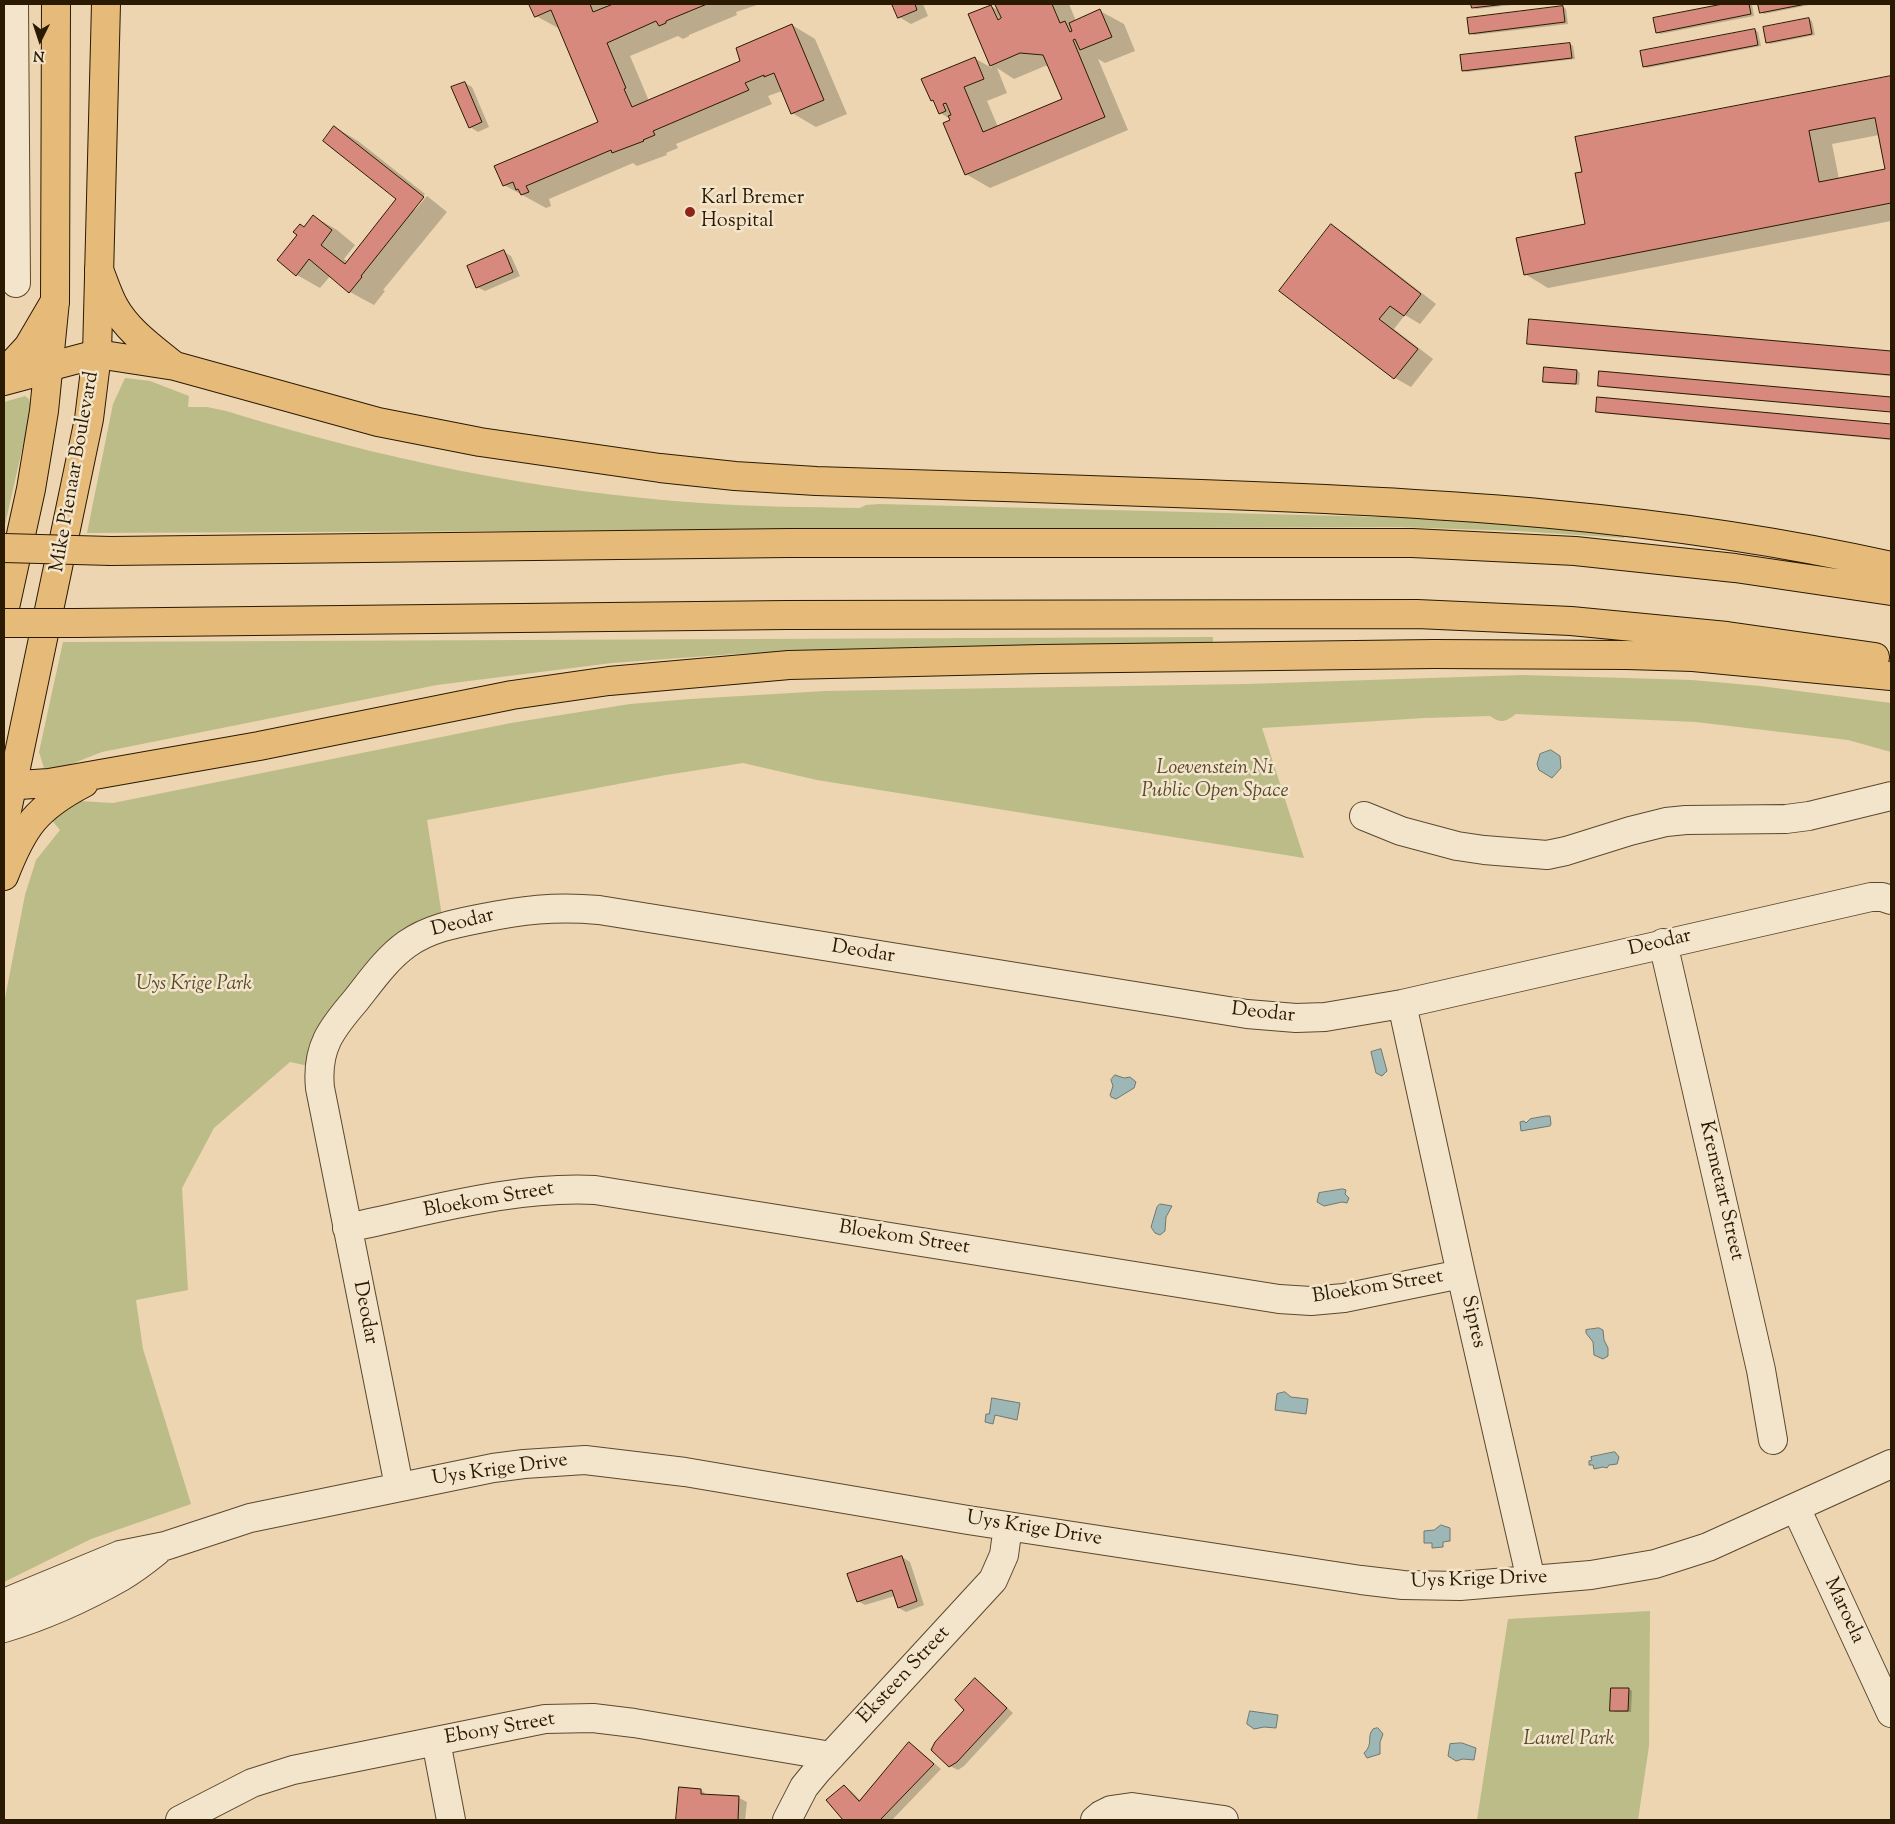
<!DOCTYPE html>
<html>
<head>
<meta charset="utf-8">
<style>
  body { margin:0 }
  #map { position:relative; width:1895px; height:1824px; overflow:hidden; background:#ecd5b0; font-family:"Sorts Mill Goudy",serif }
  canvas { display:block }
  .frame { position:absolute; inset:0; border:5px solid #2b1a02; pointer-events:none }
  .north { position:absolute; left:15px; top:15px; width:50px; height:50px; -webkit-text-stroke:4px #f3e4cc; paint-order:stroke; rotate:184deg; font-size:14px; font-weight:700; line-height:20px; text-align:center; color:#2b1a02 }
  .north::after { content:''; display:block; margin:auto; width:18px; height:22px; background:#2b1a02; clip-path:polygon(50% 0,100% 100%,50% 72%,0 100%) }
</style>
</head>
<body>
<div id="map">
<canvas width="1895" height="1824"></canvas>
<div class="frame"></div>
<div class="north">N</div>
</div>
<script>
const ctx = document.querySelector('canvas').getContext('2d');
ctx.lineJoin = 'round';
function fill(path, color) {
  ctx.fillStyle = color;
  ctx.fill(path, 'evenodd');
}
function strokePath(path, color, width, dash) {
  ctx.strokeStyle = color;
  ctx.lineWidth = width;
  ctx.lineCap = dash ? 'butt' : 'round';
  ctx.setLineDash(dash || []);
  ctx.stroke(path);
}
function drawText(font, color, halo, rows, align = 'center') {
  ctx.font = font + ' "Sorts Mill Goudy",serif';
  ctx.lineWidth = 5;
  ctx.setLineDash([]);
  ctx.textBaseline = 'middle';
  ctx.strokeStyle = halo;
  ctx.fillStyle = color;
  for (const [text, x, y, turn = 0] of rows) {
    ctx.save();
    ctx.translate(x, y);
    ctx.rotate((+turn || 0) * Math.PI / 180);
    ctx.textAlign = isNaN(turn) ? turn : align;
    if (halo) ctx.strokeText(text, 0, 0);
    ctx.fillText(text, 0, 0);
    ctx.restore();
  }
}
const green = new Path2D(`
  M125 378 150 381 189 396 188 407H207L226 411C381 459 540 492 701 503 754 507 807 507 860 508L866 505 879 504 1419 518 1498 523 1624 534V538L1517 531 1398 527 87 533 113 404Z
  M25 396 29 399 31 410 4 529V402Z
  M1213 637V645L800 651 735 654 612 663 437 685 102 752C87 757 59 772 44 768L39 752 63 642Z
  M1523 675 1692 680 1760 686 1891 703V752L1848 740 1696 722 1516 714C1505 722 1501 724 1490 716L1425 718 1262 728 1304 858 817 780 743 763 666 775 427 820 442 916 309 1066 290 1062 214 1128 182 1188 188 1290 136 1300 143 1349 191 1504 91 1539 4 1582V1003L25 895 36 860 60 830 48 816 79 801 113 803 511 723 630 704 690 699 825 691 1247 684Z
  M1650 1611 1649 1746 1638 1820H1477L1508 1619Z`);
const water = new Path2D(`
  M1551 750 1560 756 1561 768 1552 778 1539 770 1537 764 1540 754Z
  M1381 1049 1387 1071 1382 1076 1376 1073 1371 1052Z
  M1115 1075 1124 1078 1130 1077 1136 1082 1134 1088 1116 1099 1111 1097 1110 1095 1113 1086 1111 1080Z
  M1546 1116H1550L1551 1124 1550 1126 1521 1131 1520 1122 1524 1121 1526 1123 1530 1119Z
  M1343 1189 1346 1190 1345 1194 1349 1198 1347 1203 1342 1202 1324 1206 1317 1202 1319 1193Z
  M1160 1204 1172 1206 1166 1217 1165 1231 1160 1235 1155 1233 1151 1227 1157 1207Z
  M1599 1328 1603 1330 1604 1340 1608 1348V1356L1603 1359 1594 1355 1593 1342 1586 1333V1330Z
  M1285 1392 1291 1397 1308 1399 1306 1414 1275 1410 1277 1394Z
  M992 1398 1020 1403 1017 1420 995 1415 993 1424 985 1422 986 1414H989Z
  M1615 1452 1619 1457 1617 1464 1609 1465 1607 1468 1603 1467 1594 1469 1593 1465H1589V1461L1592 1460 1591 1457Z
  M1441 1525 1450 1528V1541L1443 1542V1547L1432 1548V1543H1424V1531L1434 1530Z
  M1250 1711 1278 1715 1276 1728 1264 1727 1254 1729 1247 1724Z
  M1378 1728 1383 1734 1380 1742V1754L1367 1758 1364 1753C1374 1744 1366 1737 1373 1729Z
  M1462 1743 1476 1748 1474 1760 1463 1759 1456 1761 1448 1756 1450 1744Z`);
const shadow = new Path2D(`
  M530 4H607L608 7 616 4H760L736 12 737 15 689 35V36L683 39 678 36 630 56 649 101 742 62 792 25 815 39 847 114 816 127 792 113 782 91 768 96 772 104 676 144 678 148 666 153 667 155 637 166 633 163 549 199 551 206 546 208 504 185 600 122 560 29 536 16Z
  M893 4H923L928 16 911 24 899 17Z
  M996 4H1069L1076 21 1100 11 1124 24 1135 51 1105 63 1098 59 1128 130 990 188 966 174 952 120 940 113 935 102 932 100 974 58 992 68 970 15 991 6 999 11ZM1045 66H1050L1063 100 998 127 987 101 1007 93 997 68 1014 79Z
  M1472 4H1521L1476 9 1473 7Z
  M1730 4H1752L1754 16 1660 34 1657 32 1654 19Z
  M1759 4H1809V5L1764 14 1761 12Z
  M1563 7 1566 9 1568 24 1474 35 1470 33Z
  M1809 19 1812 21 1815 35 1770 44 1767 42Z
  M1755 30 1758 32 1761 46 1647 68 1644 66Z
  M1570 44 1573 46 1575 59 1467 72 1463 71Z
  M1891 77V221L1548 288 1525 274 1587 225 1583 173 1576 138ZM1879 135 1886 170 1839 179 1832 144Z
  M465 83 472 87 489 127 478 132 470 127Z
  M335 127 358 141 425 194 413 209 415 210 427 196 447 212 383 290 385 291 374 305 350 292 331 275 320 288 297 275 305 228 313 216 337 230 355 245 344 259 348 262 398 199Z
  M1332 226 1347 235 1436 304 1420 324 1405 315 1394 329 1433 359 1411 387 1395 378 1281 290Z
  M504 252 511 256 520 276 485 291 477 287Z
  M1531 321 1891 352V376L1532 345 1529 343Z
  M1577 371 1580 373 1579 385 1547 383 1544 381Z
  M1600 373 1891 398V412L1602 387 1599 385Z
  M1599 399 1891 425V440L1601 413 1597 411Z
  M902 1557 910 1562 924 1605 906 1612 899 1608 895 1596 865 1605 858 1601Z
  M975 1680 982 1684 1013 1713 964 1766 958 1770 950 1766Z
  M1629 1689 1632 1691 1631 1712H1615L1612 1710Z
  M909 1743 916 1748 941 1769 892 1820H846L828 1800 844 1786 851 1791 861 1801Z
  M680 1788 701 1790 708 1796 739 1798 747 1802 745 1820H677Z`);
const building = new Path2D(`
  M529 4H590L593 12 613 4H707L666 21V23L659 26 656 21 607 43 626 88 624 89 632 107 740 61 736 48 792 24 824 100 791 114 774 73 764 77V75L745 83 749 90 653 131 655 135 643 140 644 141 612 153 611 150 526 186 529 192 521 195 518 189 516 190 513 182 503 186 494 166 598 122 551 10 535 17Z
  M892 4H915L917 10 898 18Z
  M995 4H1052L1060 23 1065 21 1070 32 1072 31 1069 23 1100 9 1112 37 1080 50 1075 39 1073 40 1105 117 965 175 943 123 950 120 948 116 951 115 946 103 943 104 946 111 939 114 933 100 931 101 921 79 975 57 984 79 964 87 983 132 1062 99 1043 55 1020 53 990 66 968 14 991 5 998 20 1001 18Z
  M1471 4H1506L1472 8Z
  M1723 4H1749L1751 14 1656 33 1653 18Z
  M1758 4H1806L1760 13Z
  M1563 6 1565 22 1469 34 1467 18Z
  M1809 18 1812 34 1766 43 1763 27Z
  M1755 29 1758 45 1643 67 1640 51Z
  M1570 43 1572 58 1462 71 1460 55Z
  M1891 76V203L1524 275 1516 238 1585 224 1575 173 1582 172 1575 137ZM1875 118 1885 169 1819 182 1809 131Z
  M465 82 482 122 469 128 451 87Z
  M334 126 424 197 361 276 362 277 349 293 309 259 296 276 277 260 297 235 293 232 300 224 304 227 313 215 332 230 321 245 345 264 396 199 323 141Z
  M1331 224 1421 294 1404 316 1390 306 1379 319 1418 349 1394 379 1279 291Z
  M504 250 513 272 476 288 467 266Z
  M1529 319 1891 351V375L1527 344Z
  M1544 367 1577 370 1576 384 1543 382Z
  M1599 371 1891 397V412L1598 386Z
  M1597 397 1891 424V439L1596 412Z
  M902 1556 917 1601 898 1608 892 1590 857 1602 847 1574Z
  M975 1678 1007 1708 957 1762 949 1767 931 1750 935 1742 964 1710 955 1700Z
  M1611 1688H1629L1628 1711H1610Z
  M909 1742 934 1764 880 1820H843L826 1800 844 1785 859 1801Z
  M679 1787 701 1789V1794L739 1796 738 1820H676Z`);
const minor = new Path2D(`
  M14 4 16 283
  M1364 816 1401 831 1457 846 1484 850 1547 855 1566 851 1630 831 1666 822 1686 820 1786 819 1809 816 1891 796
  M1663 943 1761 1370 1773 1440
  M1402 1004 1461 1274 1531 1580
  M347 1228C429 1211 511 1186 595 1190L1279 1299 1311 1301 1344 1298 1461 1274
  M399 1486 320 1088C316 1048 331 1029 356 1000 371 981 387 958 407 944 428 929 453 924 478 919 522 910 554 906 599 910L1247 1014 1296 1018 1325 1017 1402 1004 1871 897H1882L1891 900
  M1796 1508 1891 1713
  M4 1603 120 1555 165 1546 250 1518 493 1468 524 1464 585 1460 685 1472 968 1520 1361 1580 1403 1585 1460 1586 1591 1575 1655 1564 1708 1547 1891 1464
  M4 1628C44 1616 84 1598 121 1577 133 1570 145 1561 156 1552
  M436 1741 451 1820
  M180 1820 252 1783 293 1770 545 1719 593 1718 634 1723 831 1756
  M787 1820 804 1787 817 1771 993 1580 1004 1555 1008 1526
  M1095 1820 1101 1815 1111 1810 1132 1807 1224 1820`);
const major = new Path2D(`
  M4 612 31 489 44 411 55 301 56 4
  M4 825 89 419 97 354 106 4`);
const highway = new Path2D(`
  M99 270C104 282 108 295 114 306 127 330 151 347 172 364
  M4 373 28 347 55 301
  M4 381 34 373 48 367 97 354 175 366 378 422 480 442 660 468 735 476 816 481C944 485 1073 489 1201 494 1433 502 1665 515 1891 566
  M111 551 789 543H1412L1575 551 1735 568 1891 591
  M76 623 787 615 1417 614 1571 621 1727 636 1875 657
  M4 786 49 783 259 746 512 695 609 681 789 665 1041 659 1434 654 1627 655 1693 657 1891 676
  M4 876C23 827 36 808 84 783`);
const highwayBridge = new Path2D(`
  M4 548 111 551
  M4 623H76`);
const markers = [
  [690,212,6,"#8f2418"]
];
const poiNames = [
  ["Karl Bremer",701,200],
  ["Hospital",701,223]
];
const streetNames = [
  ["Mike Pienaar Boulevard",76,472,-80],
  ["Deodar",463,924,-14],
  ["Deodar",1660,944,-13],
  ["Deodar",863,953,9],
  ["Deodar",1263,1014,6],
  ["Kremetart Street",1720,1191,77],
  ["Bloekom Street",489,1201,-10],
  ["Bloekom Street",904,1239,9],
  ["Bloekom Street",1378,1288,-9],
  ["Deodar",364,1313,79],
  ["Sipres",1472,1322,77],
  ["Uys Krige Drive",500,1471,-8],
  ["Uys Krige Drive",1034,1530,9],
  ["Uys Krige Drive",1479,1581,-2],
  ["Maroela",1843,1611,65],
  ["Eksteen Street",905,1676,-47],
  ["Ebony Street",500,1730,-10]
];
const parkNames = [
  ["Loevenstein N1",1215,770],
  ["Public Open Space",1215,793],
  ["Uys Krige Park",194,986],
  ["Laurel Park",1569,1741]
];
fill(green, '#bcbc88');
fill(water, '#9db6b6');
strokePath(water, '#6f786e', 1);
fill(shadow, '#0003');
fill(building, '#d7897e');
strokePath(building, '#2b1a02', 1);
strokePath(minor, '#5b492e', 30);
strokePath(major, '#2b1a02', 30);
strokePath(highway, '#2b1a02', 30);
strokePath(minor, '#f3e4cc', 28);
strokePath(major, '#e6ba78', 28);
strokePath(highway, '#e6ba78', 28);
strokePath(highwayBridge, '#2b1a02', 30, []);
strokePath(highwayBridge, '#e6ba78', 28);
for (const [x, y, r, color] of markers) {
  const dot = new Path2D();
  dot.arc(x, y, r, 0, 2 * Math.PI);
  ctx.fillStyle = color;
  ctx.fill(dot);
  strokePath(dot, '#f3e4cc', 2);
}
drawText('20px', '#2b1a02', '#f3e4cc', poiNames, 'left');
drawText('20px', '#2b1a02', '#f3e4cc', streetNames);
drawText('italic 20px', '#564b2a', '#f3e4cc', parkNames);
</script>
</body>
</html>
